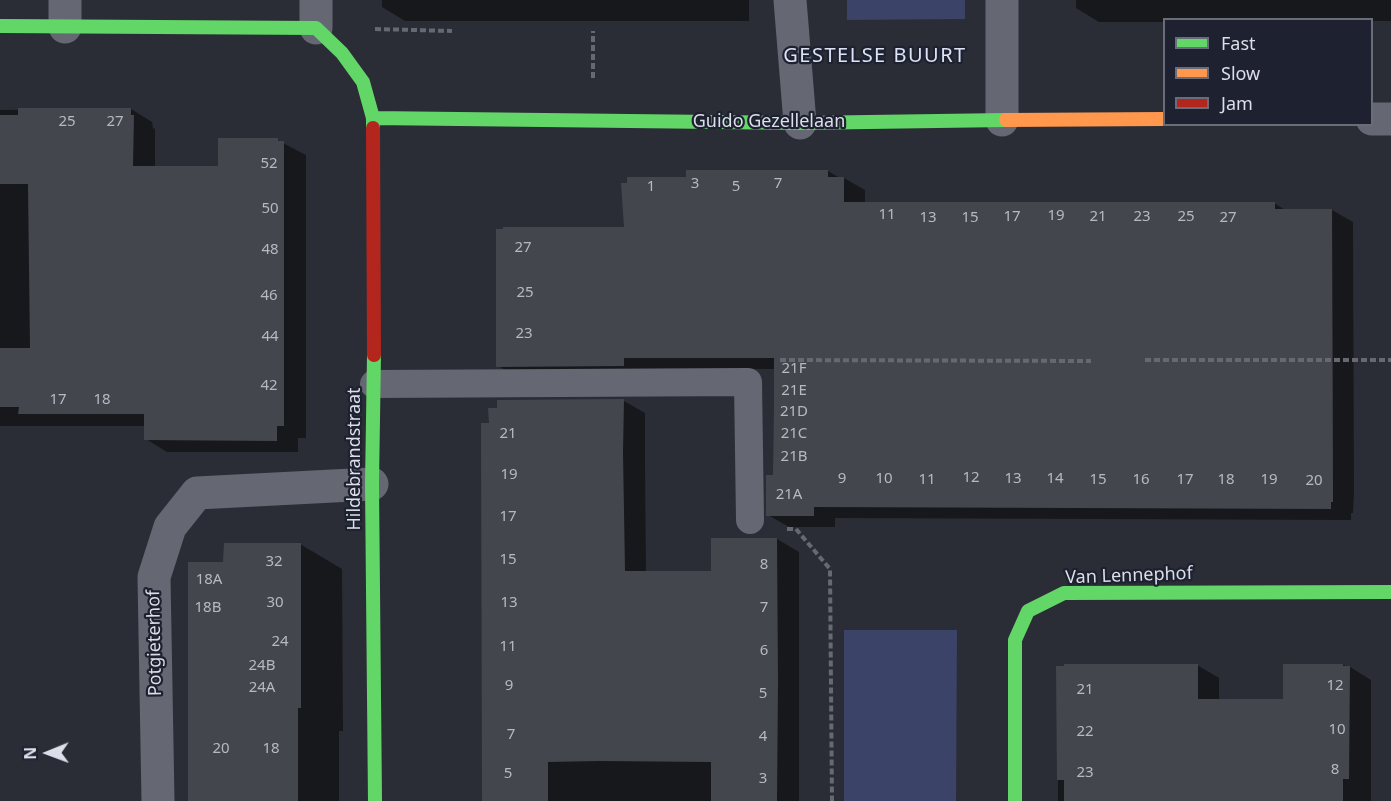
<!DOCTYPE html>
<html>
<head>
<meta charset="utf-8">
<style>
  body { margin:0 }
  #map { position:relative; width:1391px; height:801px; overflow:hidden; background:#2b2d36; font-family:"Noto Sans",sans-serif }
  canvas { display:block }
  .legend { position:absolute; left:1163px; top:18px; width:210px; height:108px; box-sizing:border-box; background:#1d2130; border:2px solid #696d7a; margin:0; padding:8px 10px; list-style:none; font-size:18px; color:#dcdfe9 }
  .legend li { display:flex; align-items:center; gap:12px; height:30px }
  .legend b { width:30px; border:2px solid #696d7a }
  .north { position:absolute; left:18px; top:723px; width:60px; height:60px; -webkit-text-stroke:4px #1d2130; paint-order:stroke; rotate:269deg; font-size:16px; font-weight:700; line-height:24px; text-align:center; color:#dcdfe9 }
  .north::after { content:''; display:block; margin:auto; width:21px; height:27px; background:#dcdfe9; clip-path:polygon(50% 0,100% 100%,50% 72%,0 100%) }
</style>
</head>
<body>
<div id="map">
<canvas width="1391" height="801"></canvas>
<ul class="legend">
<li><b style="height:8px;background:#63d668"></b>Fast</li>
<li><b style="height:8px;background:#ff974d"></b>Slow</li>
<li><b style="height:8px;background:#b3261e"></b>Jam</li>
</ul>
<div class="north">N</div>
</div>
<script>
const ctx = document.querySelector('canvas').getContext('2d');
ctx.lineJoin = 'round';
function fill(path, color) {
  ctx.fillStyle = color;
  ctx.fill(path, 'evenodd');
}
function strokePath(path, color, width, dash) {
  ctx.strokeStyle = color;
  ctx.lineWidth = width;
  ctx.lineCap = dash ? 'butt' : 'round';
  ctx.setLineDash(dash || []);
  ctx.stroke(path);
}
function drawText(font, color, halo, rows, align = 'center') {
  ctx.font = font + ' "Noto Sans",sans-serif';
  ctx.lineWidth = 4.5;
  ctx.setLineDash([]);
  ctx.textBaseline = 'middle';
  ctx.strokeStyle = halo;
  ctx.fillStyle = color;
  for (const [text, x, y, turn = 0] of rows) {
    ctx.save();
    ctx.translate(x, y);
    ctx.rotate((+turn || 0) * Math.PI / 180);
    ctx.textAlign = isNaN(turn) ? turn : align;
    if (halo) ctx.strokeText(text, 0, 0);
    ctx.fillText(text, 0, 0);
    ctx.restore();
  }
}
const green = new Path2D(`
  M847 0H965V19L847 20Z
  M844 630H957L956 801H844Z`);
const shadow = new Path2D(`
  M382 0H749V21H405L382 7Z
  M1076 0H1391V21H1372V20H1164V22H1099L1076 8Z
  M131 109 152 122 153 128 155 129V168H220L277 140 306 155V438H298V452H167L146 439V426H0V110Z
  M828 171 840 178H844L865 190V203H1274L1287 211 1332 210 1353 222 1354 493 1353 513H1351V520L835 518V527H789L768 515 775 476V369H645L519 378 498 366 625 228 688 178Z
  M624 401 645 413V465L646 572H713V539H777L799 552V801H483Z
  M300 544 342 569 343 731H339V801H188L225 564Z
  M1197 665 1219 678V701H1285L1343 665 1350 667 1371 680V801H1058V668Z`);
const building = new Path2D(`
  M18 108H131V115H134L133 166H218V138H278V141H284V426H277V441L144 440V414H18L19 407H0V348H30L28 184H0V115H18Z
  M686 170H828V177H844V202H1275V209H1332L1333 480V502H1331V509L814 507V516H766V475H773L774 409V358H624V366L496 367V229H503V227H624L621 183H627V177H686Z
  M624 399 623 452 625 571H711V538H777L778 682 777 801H711V762L599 761 548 762V801H482L481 423H489L488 408H497V400Z
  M224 543H301V708H298V801H188V562H223Z
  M1064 664H1198V699H1283V664H1343V666H1350L1349 779H1343V801H1064V780H1057L1056 666H1064Z`);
const path = new Path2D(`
  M375 29 452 31
  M593 78V31
  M780 360 1091 361
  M1145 360H1391
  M787 529H796L830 569 832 801`);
const lane = new Path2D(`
  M374 384 748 382 750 520`);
const street = new Path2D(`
  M790 0 800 123
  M1002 0V120
  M65 27V0
  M316 28V0
  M1372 119H1391
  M158 801 154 577 170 527 197 493 372 484`);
const fast = new Path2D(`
  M0 26 316 28 342 53 363 82 373 118V128
  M373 118 800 123 1006 120
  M374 355 372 484 375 801
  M1015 801V640L1028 611 1064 593 1391 592`);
const slow = new Path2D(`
  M1006 120 1164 119`);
const jam = new Path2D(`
  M373 128 374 355`);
const numberNames = [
  ["25",67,122],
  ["27",115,122],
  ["52",269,164],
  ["3",695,184],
  ["7",778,184],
  ["1",651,187],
  ["5",736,187],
  ["50",270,209],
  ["11",887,215],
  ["19",1056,216],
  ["17",1012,217],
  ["21",1098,217],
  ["23",1142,217],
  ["25",1186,217],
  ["13",928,218],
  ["15",970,218],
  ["27",1228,218],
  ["27",523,248],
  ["48",270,250],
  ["25",525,293],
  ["46",269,296],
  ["23",524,334],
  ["44",270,337],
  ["21F",794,369],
  ["42",269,386],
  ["21E",794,391],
  ["17",58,400],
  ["18",102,400],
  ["21D",794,412],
  ["21",508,434],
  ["21C",794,434],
  ["21B",794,457],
  ["19",509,475],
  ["12",971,478],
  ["9",842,479],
  ["10",884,479],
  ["13",1013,479],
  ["14",1055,479],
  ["11",927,480],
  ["15",1098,480],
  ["16",1141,480],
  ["17",1185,480],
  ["18",1226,480],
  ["19",1269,480],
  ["20",1314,481],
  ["21A",789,495],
  ["17",508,517],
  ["15",508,560],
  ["32",274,562],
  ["8",764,565],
  ["18A",209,580],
  ["30",275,603],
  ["13",509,603],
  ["18B",208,608],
  ["7",764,608],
  ["24",280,642],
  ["11",508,647],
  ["6",764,651],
  ["24B",262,666],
  ["9",509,686],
  ["12",1335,686],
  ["24A",262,688],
  ["21",1085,690],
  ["5",763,694],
  ["10",1337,730],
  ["22",1085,732],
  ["7",511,735],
  ["4",763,737],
  ["20",221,749],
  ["18",271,749],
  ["8",1335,770],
  ["23",1085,773],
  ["5",508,774],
  ["3",763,779]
];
const streetNames = [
  ["Guido Gezellelaan",769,122],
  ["Hildebrandstraat",355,459,-90],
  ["Van Lennephof",1129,576,-2],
  ["Potgieterhof",155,643,-91]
];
const neighbourhoodNames = [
  ["GESTELSE BUURT",875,56]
];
fill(green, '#3b4368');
fill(shadow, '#0007');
fill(building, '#44464e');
strokePath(path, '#666972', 4, [6, 3]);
strokePath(lane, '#656772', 28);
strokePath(street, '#656772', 33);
strokePath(fast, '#63d668', 14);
strokePath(slow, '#ff974d', 14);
strokePath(jam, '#b3261e', 14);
drawText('15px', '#b6b9c2', null, numberNames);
drawText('18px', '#dcdfe9', '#1d2130', streetNames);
ctx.letterSpacing = '1.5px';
drawText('20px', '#dde3f7', '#1d2130', neighbourhoodNames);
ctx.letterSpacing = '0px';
</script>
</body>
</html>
